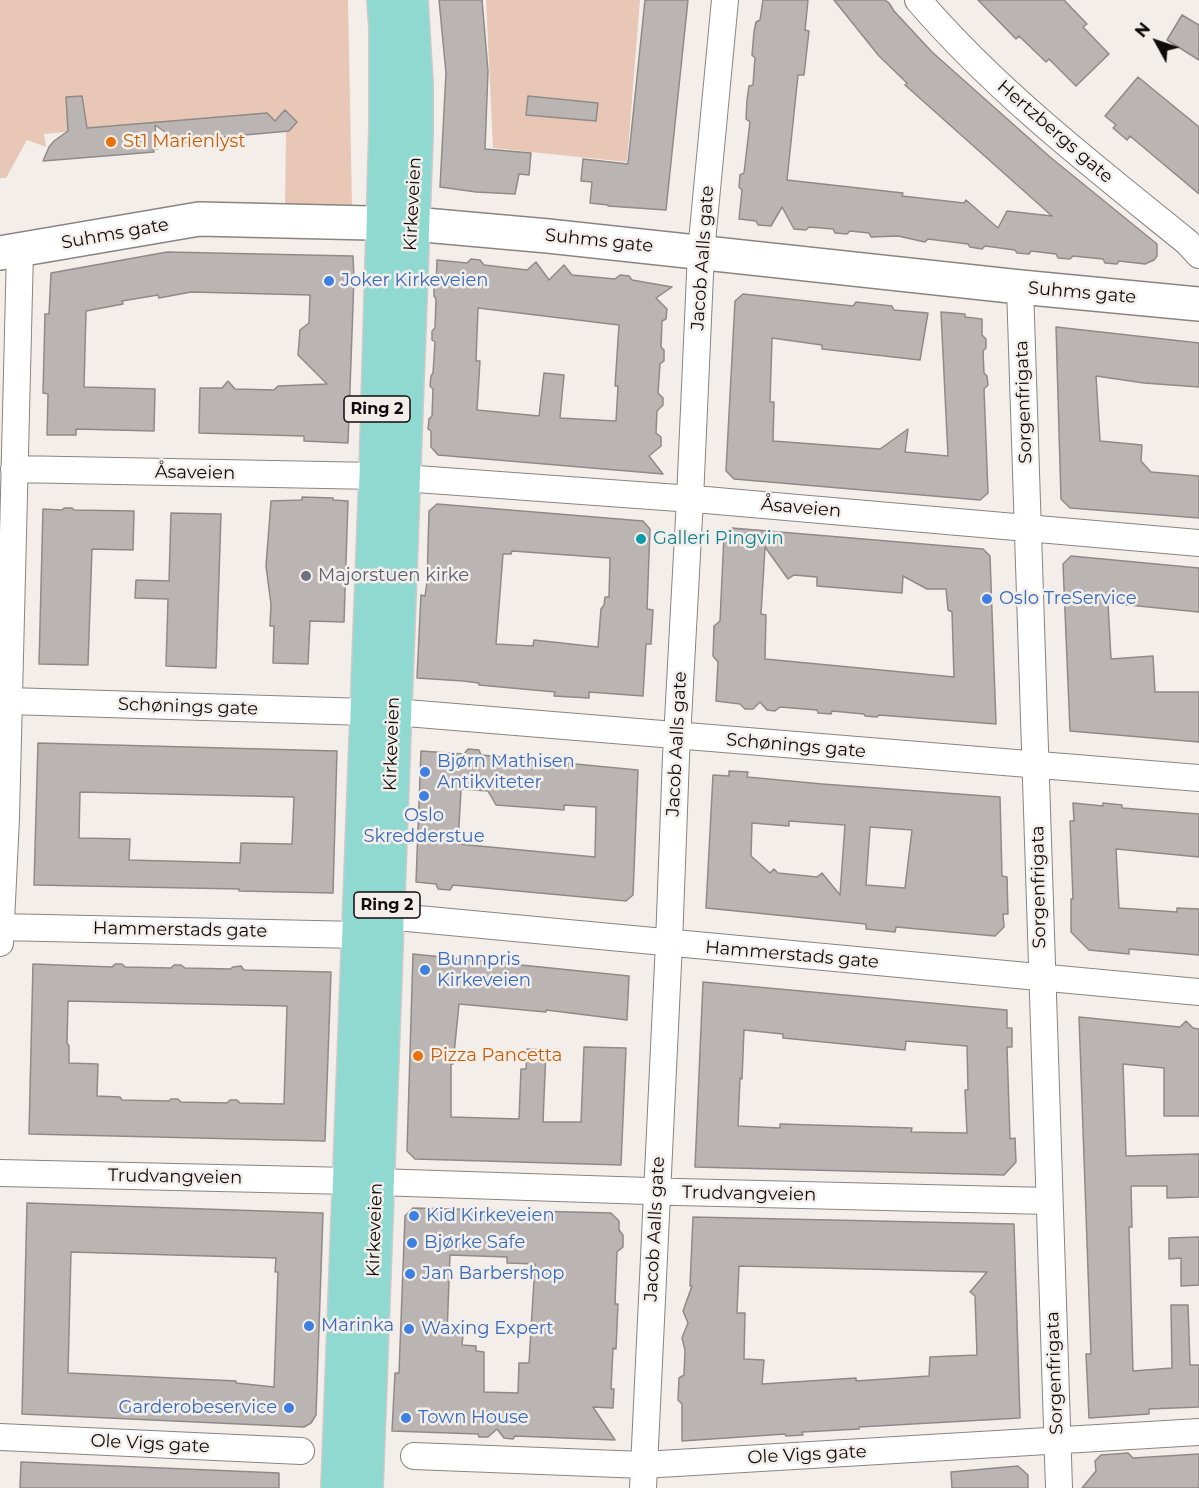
<!DOCTYPE html>
<html>
<head>
<meta charset="utf-8">
<style>
  body { margin:0 }
  #map { position:relative; width:1199px; height:1488px; overflow:hidden; background:#f4eeeb; font-family:Montserrat,sans-serif }
  canvas { display:block }
  .north { position:absolute; left:1127px; top:12px; width:60px; height:60px; -webkit-text-stroke:4px #f4eeeb; paint-order:stroke; rotate:310deg; font-size:16px; font-weight:700; line-height:24px; text-align:center; color:#0f0d0c }
  .north::after { content:''; display:block; margin:auto; width:21px; height:27px; background:#0f0d0c; clip-path:polygon(50% 0,100% 100%,50% 72%,0 100%) }
</style>
</head>
<body>
<div id="map">
<canvas width="1199" height="1488"></canvas>
<div class="north">N</div>
</div>
<script>
const ctx = document.querySelector('canvas').getContext('2d');
ctx.lineJoin = 'round';
function fill(path, color) {
  ctx.fillStyle = color;
  ctx.fill(path, 'evenodd');
}
function strokePath(path, color, width, dash) {
  ctx.strokeStyle = color;
  ctx.lineWidth = width;
  ctx.lineCap = dash ? 'butt' : 'round';
  ctx.setLineDash(dash || []);
  ctx.stroke(path);
}
function drawText(font, color, halo, rows, align = 'center') {
  ctx.font = font + ' Montserrat,sans-serif';
  ctx.lineWidth = 5;
  ctx.setLineDash([]);
  ctx.textBaseline = 'middle';
  ctx.strokeStyle = halo;
  ctx.fillStyle = color;
  for (const [text, x, y, turn = 0] of rows) {
    ctx.save();
    ctx.translate(x, y);
    ctx.rotate((+turn || 0) * Math.PI / 180);
    ctx.textAlign = isNaN(turn) ? turn : align;
    if (halo) ctx.strokeText(text, 0, 0);
    ctx.fillText(text, 0, 0);
    ctx.restore();
  }
}
const green = new Path2D(`
  M0 0H348L352 206 342 208 285 206 286 130 267 113 44 134 46 147 27 140 6 178H0Z
  M486 0H640L627 162 493 148Z`);
const building = new Path2D(`
  M439 0H482L488 71 485 149 531 153 529 175 519 174 515 194 476 192 440 187 446 73Z
  M645 0H688L666 210 608 206V205L590 203 592 182 581 181 583 159 628 164Z
  M763 0H808L805 30 809 31 804 75H798L787 180 903 193 902 196 964 203 966 200 998 228 1007 211 1052 216 905 85 907 83 879 56 834 0H885L889 3 894 11 932 52 1050 157 1157 244V256L1154 260 1145 264 1119 261 1117 264 1105 263 1103 259 1073 256 1070 259 1058 258 1056 254 1031 251 1029 254 1017 253 1015 250 985 246 982 249 970 247 968 244 928 239 925 242 898 236 871 237 869 233 850 231 847 234 835 233 833 229 809 227 806 230 794 229 782 207 771 226 758 225 756 221 739 219 742 190 739 187 740 175 744 173 750 122 746 119 747 100 749 86 753 85 754 71 755 58 752 55 754 32 756 22 760 20Z
  M978 0H1064L1087 24 1083 27 1109 54 1076 86 1049 59 1046 62 1019 36 1016 39Z
  M1182 15 1199 25V60L1167 40Z
  M1138 77 1199 127V194L1130 136 1127 140 1113 128 1116 125 1105 116Z
  M82 96 87 128 267 113 275 121 285 110 297 122 289 131 200 139V142L181 143 155 125 157 149H153L154 152 43 161 49 147 54 141 68 131 66 97Z
  M528 96 598 103 596 121 526 115Z
  M167 252 353 256 354 278 348 443 304 441V436L199 433 200 388H222L228 381 235 389 274 390 278 386 327 384 298 355 300 330 309 323 310 295 191 292 159 298 158 295 122 301 123 304 86 311 84 387 155 389 154 431 76 429V435H47L48 394 43 393 45 314H49L51 273Z
  M471 259 480 260 484 265 527 270 536 262 549 280 564 265 572 275 615 279 620 275 629 276 632 280 672 287 656 298 667 309 666 319 662 321 661 347 664 350V361L660 364 658 393 663 398V405L657 411 656 433 661 437V446L649 456 663 474 438 455 431 447V431L428 429 429 419 432 416 433 389 430 386 431 376 433 373 435 342 432 340V331L435 328 436 299 434 296V288L436 285 437 260 467 263ZM478 308 619 325 615 386H618L616 421 560 418 564 375 544 373 539 416 477 410 480 361H476Z
  M743 294 853 306 856 302 892 306 894 310 928 313 920 360 822 349V345L772 338 770 402H774L773 441 880 449 908 429 905 452 948 456 941 312 965 314V317L982 319V335L986 339V348L983 351 984 373 987 376 988 385 984 389 988 493 980 500 734 479 726 471 735 301Z
  M1056 327 1199 343V387L1144 383 1096 376 1100 441 1142 445 1141 461 1151 472 1199 476V518L1070 508 1061 499Z
  M302 497 333 498V500L348 501 344 622 310 621 308 664 273 663 274 626H270L271 604 266 566 271 501 302 500Z
  M437 504 643 521 650 529 647 609 653 610 651 644H646L643 696 589 692V698L554 696 555 692 479 685V683L463 681 417 678 421 595 425 596 427 582 429 511ZM512 551 610 558 609 597H605L604 605 601 609 598 647 534 640 533 646 496 644 503 554H511Z
  M64 508H72L74 510 134 511 133 550 92 549 88 665 39 664 43 509 62 510Z
  M171 513 221 514 216 668 166 666 168 599 135 598 136 580 169 581Z
  M732 528 983 549 990 556 996 724 879 715 877 717 865 716 864 714 832 711 831 714 818 713 817 710 780 707 775 711 767 710 760 702 753 709H745L740 704 716 701 718 662 713 656 714 626 720 621 724 535ZM765 547 788 579 794 575 817 577V586L902 593 903 576 927 589H946L948 610 952 612 954 677 765 659 766 615 761 614Z
  M1071 556 1199 568V612L1108 603 1111 659 1153 656 1155 692H1199V742L1070 731 1063 564Z
  M38 743 337 751 333 893 239 891V889L34 885ZM80 792 294 797 292 844 241 843 240 863 129 860 130 839 79 838Z
  M468 749 479 750 481 755 638 770 633 895 626 901 453 885 450 890 438 889 436 884 416 882 421 751 464 754ZM461 789 488 791 496 805 564 810V805L596 807 595 857 458 844Z
  M729 771 748 772 747 777 822 784 1000 797 1002 876 1007 877 1008 914H1003L1004 927 995 936 896 927 895 932 866 929V924L706 908 713 775 729 776ZM789 821 845 825 840 895 822 873 817 877 778 873 774 869 770 873 751 856 752 823 789 826ZM870 827 912 830 905 888 866 885Z
  M1073 803 1103 806V803L1122 805V808L1199 814V857L1116 849 1119 908 1177 912V908L1199 909V955L1129 949V954L1089 950 1071 932V899H1073L1070 821H1074Z
  M413 954 629 976 627 1020 546 1010V1012L459 1004 453 1064H451V1117L519 1119 521 1069H526L527 1049 546 1050 543 1122H581L584 1047 626 1048 621 1165 415 1159 407 1151Z
  M33 964 112 967 115 964H122L125 967 171 968 174 965H181L185 968 230 969 233 967 241 966 244 970 331 972 325 1141 29 1134ZM68 1001 287 1006 284 1104 240 1103 237 1100H230L227 1103 181 1102 178 1099H171L169 1101 122 1100 120 1097 97 1096 98 1064 69 1063V1046L67 1043Z
  M703 982 1007 1010V1028H1012V1047H1007L1010 1139 1015 1138 1016 1162 1004 1175 695 1167ZM744 1030 783 1034V1038L905 1050 906 1041 967 1046 968 1090H965L967 1133 911 1132 912 1128 780 1124V1128L738 1126 740 1078 742 1079Z
  M1079 1017 1180 1027 1186 1021 1193 1028 1199 1029V1116H1164V1068L1123 1064 1126 1156 1199 1154V1197L1167 1198V1186H1131L1132 1227H1129L1133 1371 1172 1368 1171 1305H1188L1190 1365H1199V1407L1149 1409V1414L1089 1418 1086 1354H1091Z
  M27 1203 323 1213 316 1415 311 1423 304 1427 22 1414ZM71 1252 276 1258 275 1272H278L274 1387 236 1383V1381L68 1373Z
  M413 1208 611 1213 619 1221V1230L623 1235V1247L617 1252 615 1304H618L616 1349 613 1348 611 1389H614L613 1408 593 1407 615 1440 515 1436 513 1439 504 1438 497 1429 488 1437H479L478 1434 392 1431 395 1373H399L405 1216ZM450 1255 507 1257V1263L535 1264 529 1363H519L518 1393 484 1392V1352L476 1351V1346L462 1345 463 1335 447 1334Z
  M693 1217 1014 1224 1020 1418 859 1427V1429L802 1432 803 1435 786 1436 785 1434 682 1441V1404L678 1400 679 1378 684 1375 685 1350 682 1338 688 1323 683 1311 692 1286H690ZM739 1266 987 1272 970 1292 975 1296 977 1355 930 1357 929 1376 856 1381V1378L762 1384 764 1360 744 1359 745 1313H737Z
  M1199 1237V1285L1181 1286V1258L1169 1259V1238Z
  M1128 1453 1133 1458 1199 1454V1488H1082L1096 1471 1095 1461 1101 1455Z
  M21 1462 279 1473V1488H20Z
  M1018 1466 1028 1475V1488H952L951 1472Z`);
const street = new Path2D(`
  M918 0C997 92 1093 166 1187 242L1199 255
  M1020 287 1059 1488
  M14 469 376 476
  M403 478 706 500 1199 543
  M9 701 367 712
  M394 712 1199 778
  M386 916 1199 992
  M0 927 359 935
  M0 943 6 818 20 251
  M0 1173 350 1181
  M377 1182 678 1192 1049 1201
  M0 1437 301 1451
  M414 1456 643 1465 1199 1432
  M643 1488 669 943 676 757 690 499 701 252 725 0`);
const secondary = new Path2D(`
  M0 253 199 219 413 224 548 236 1020 287 1199 304`);
const primary = new Path2D(`
  M338 1488 376 476 386 127V28L384 0
  M366 1488 416 136V84L411 0`);
const markers = [
  [111,142,6,"#e8710a"],
  [329,281,6,"#3f7fe0"],
  [641,539,6,"#0f9aa8"],
  [306,576,6,"#6b7280"],
  [987,599,6,"#3f7fe0"],
  [425,772,6,"#3f7fe0"],
  [424,796,6,"#3f7fe0"],
  [425,970,6,"#3f7fe0"],
  [418,1056,6,"#e8710a"],
  [414,1216,6,"#3f7fe0"],
  [412,1243,6,"#3f7fe0"],
  [410,1274,6,"#3f7fe0"],
  [309,1326,6,"#3f7fe0"],
  [409,1329,6,"#3f7fe0"],
  [289,1408,6,"#3f7fe0"],
  [406,1418,6,"#3f7fe0"]
];
const shields = [
  [377,409,66],
  [387,905,66]
];
const shieldNames = [
  ["Ring 2",377,409],
  ["Ring 2",387,905]
];
const streetNames = [
  ["Hertzbergs gate",1055,132,41],
  ["Kirkeveien",413,204,-87],
  ["Suhms gate",115,234,-10],
  ["Suhms gate",599,241,6],
  ["Jacob Aalls gate",703,258,-86],
  ["Suhms gate",1082,293,5],
  ["Sorgenfrigata",1024,402,-92],
  ["Åsaveien",195,473,1],
  ["Åsaveien",801,508,5],
  ["Schønings gate",188,707,2],
  ["Kirkeveien",392,744,-88],
  ["Jacob Aalls gate",677,744,-87],
  ["Schønings gate",796,746,5],
  ["Sorgenfrigata",1039,887,-91],
  ["Hammerstads gate",180,930,1],
  ["Hammerstads gate",792,955,5],
  ["Trudvangveien",175,1177,1],
  ["Trudvangveien",749,1194,1],
  ["Jacob Aalls gate",655,1229,-87],
  ["Kirkeveien",375,1230,-88],
  ["Sorgenfrigata",1055,1373,-92],
  ["Ole Vigs gate",150,1444,3],
  ["Ole Vigs gate",807,1455,-3]
];
const foodNames = [
  ["St1 Marienlyst",123,142],
  ["Pizza Pancetta",430,1056]
];
const shopNames = [
  ["Joker Kirkeveien",341,281],
  ["Oslo TreService",999,599],
  ["Bjørn Mathisen",437,762],
  ["Antikviteter",437,783],
  ["Oslo",424,816,"center"],
  ["Skredderstue",424,837,"center"],
  ["Bunnpris",437,960],
  ["Kirkeveien",437,981],
  ["Kid Kirkeveien",426,1216],
  ["Bjørke Safe",424,1243],
  ["Jan Barbershop",422,1274],
  ["Marinka",321,1326],
  ["Waxing Expert",421,1329],
  ["Garderobeservice",277,1408,"right"],
  ["Town House",418,1418]
];
const cultureNames = [
  ["Galleri Pingvin",653,539]
];
const worshipNames = [
  ["Majorstuen kirke",318,576]
];
fill(green, '#e8c7b6');
fill(building, '#bab5b2');
strokePath(building, '#8f8a88', 1.5);
strokePath(street, '#898481', 28);
strokePath(secondary, '#898481', 36);
strokePath(primary, '#cacaca', 36);
strokePath(street, '#fff', 26);
strokePath(secondary, '#fff', 33);
strokePath(primary, '#8fd9d1', 33);
for (const [x, y, r, color] of markers) {
  const dot = new Path2D();
  dot.arc(x, y, r, 0, 2 * Math.PI);
  ctx.fillStyle = color;
  ctx.fill(dot);
  strokePath(dot, '#f4eeeb', 2);
}
for (const [x, y, w] of shields) {
  const box = new Path2D();
  box.roundRect(x - w / 2, y - 13, w, 26, 4.5);
  ctx.fillStyle = '#f4eeeb';
  ctx.fill(box);
  strokePath(box, '#0f0d0c', 1.5);
}
drawText('bold 16px', '#0f0d0c', null, shieldNames);
drawText('18px', '#0f0d0c', '#f4eeeb', streetNames);
drawText('18px', '#c56008', '#f4eeeb', foodNames, 'left');
drawText('18px', '#366cbe', '#f4eeeb', shopNames, 'left');
drawText('18px', '#0d838f', '#f4eeeb', cultureNames, 'left');
drawText('18px', '#5b616d', '#f4eeeb', worshipNames, 'left');
</script>
</body>
</html>
